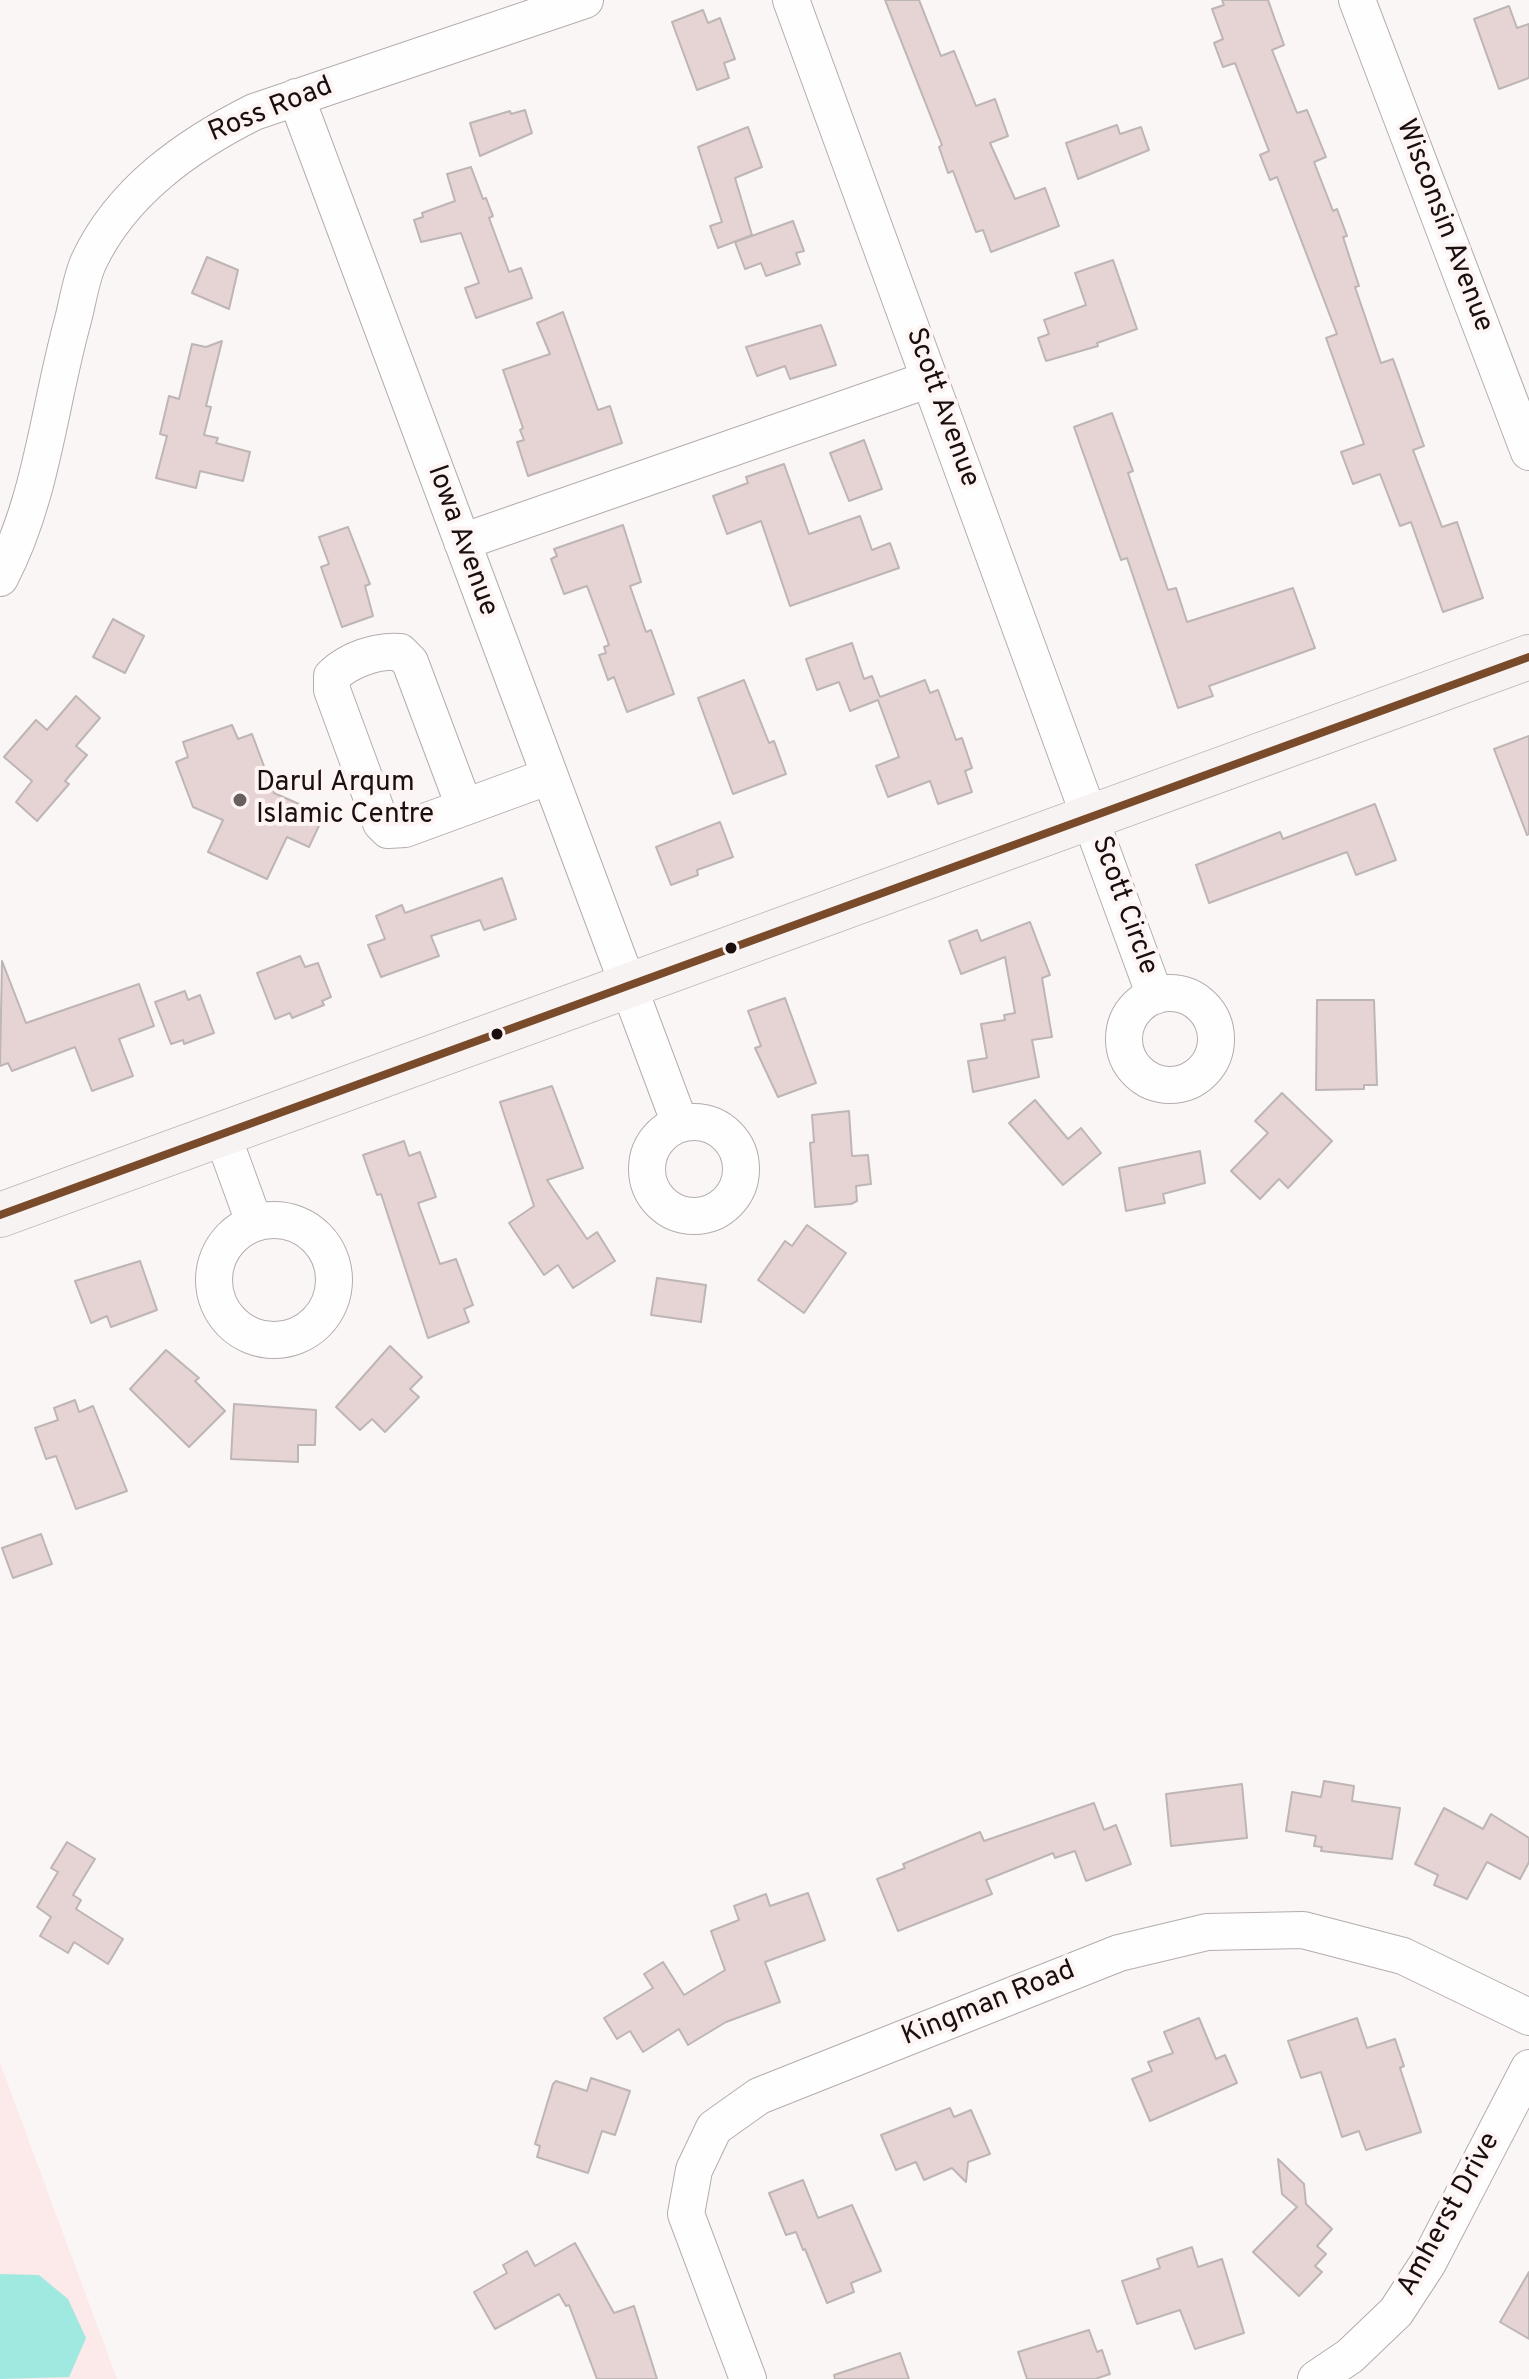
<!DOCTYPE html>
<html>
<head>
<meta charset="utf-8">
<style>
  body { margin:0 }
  canvas { display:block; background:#fbf6f6 }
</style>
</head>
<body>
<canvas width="1529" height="2379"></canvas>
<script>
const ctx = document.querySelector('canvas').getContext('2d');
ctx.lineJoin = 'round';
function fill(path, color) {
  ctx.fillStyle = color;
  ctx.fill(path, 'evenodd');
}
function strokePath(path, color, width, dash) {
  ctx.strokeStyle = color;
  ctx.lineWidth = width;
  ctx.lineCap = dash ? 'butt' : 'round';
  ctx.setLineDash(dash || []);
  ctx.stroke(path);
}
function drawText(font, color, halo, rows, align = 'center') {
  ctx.font = font + ' Overpass,sans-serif';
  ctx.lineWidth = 8;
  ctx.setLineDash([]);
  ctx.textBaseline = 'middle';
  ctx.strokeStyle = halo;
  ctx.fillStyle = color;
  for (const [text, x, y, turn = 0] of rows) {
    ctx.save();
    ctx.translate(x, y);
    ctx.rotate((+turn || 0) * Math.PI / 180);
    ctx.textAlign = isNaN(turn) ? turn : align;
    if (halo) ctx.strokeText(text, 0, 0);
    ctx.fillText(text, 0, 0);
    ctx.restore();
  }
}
const green = new Path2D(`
  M0 2063 117 2379H0Z`);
const water = new Path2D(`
  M0 2274 39 2275 68 2299 86 2338 69 2377 0 2379Z`);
const building = new Path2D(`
  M885 0H919L941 56 954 51 976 106 995 99 1008 136 990 143 1015 199 1045 188 1059 226 991 252 983 230 976 232 953 171 948 173 939 147 942 145Z
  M1222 0H1268L1284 45 1272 50 1297 113 1307 110 1326 157 1314 162 1333 211 1337 209 1347 236 1343 237 1359 286 1355 287 1381 363 1393 359 1424 446 1413 450 1442 527 1457 522 1483 598 1443 612 1411 522 1400 526 1380 474 1353 484 1341 452 1364 444 1326 338 1337 334 1277 177 1270 180 1260 155 1269 151 1235 63 1223 67 1214 43 1223 39 1212 9 1224 5Z
  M1509 6 1517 28 1529 24V78L1499 89 1474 19Z
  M703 10 708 23 720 18 735 59 724 63 729 78 697 90 672 22Z
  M525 110 532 133 480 156 470 123 510 111 511 114Z
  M1117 125 1120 134 1141 127 1149 150 1078 179 1066 143Z
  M748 127 762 167 735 178 752 235 718 248 710 226 722 222 698 147Z
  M471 167 483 199 486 198 493 216 489 218 509 272 521 268 532 298 476 318 465 288 479 283 461 233 421 242 414 220 423 217 422 213 455 201 447 174Z
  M793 221 804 251 796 253 800 264 766 276 761 263 745 269 735 242Z
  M207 257 238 270 229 309 192 293Z
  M1113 260 1137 329 1097 343 1098 346 1046 361 1038 338 1049 334 1044 320 1086 305 1075 273Z
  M563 312 598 410 610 406 622 443 528 476 517 442 524 440 520 430 523 428 503 370 550 354 537 323Z
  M821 325 836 365 790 379 785 366 757 376 746 347Z
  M222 341 206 406 211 407 204 435 218 438 216 443 250 452 243 481 200 471 196 488 156 478 167 436 160 434 169 396 179 399 192 344 206 347Z
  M1112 413 1133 471 1128 473 1168 590 1176 588 1187 622 1293 588 1315 648 1209 686 1213 696 1178 708 1127 558 1121 560 1074 427Z
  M864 440 882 489 849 501 830 453Z
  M784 464 809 534 860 516 872 550 890 543 899 568 790 606 761 521 727 534 713 496 748 483 746 477Z
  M623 525 641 582 630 586 646 632 651 630 674 694 627 712 614 677 608 680 599 655 606 653 604 647 609 645 587 586 564 594 551 559 557 556 554 549Z
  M348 527 370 584 365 586 373 616 342 627 321 567 329 564 319 537Z
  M113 619 144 636 125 673 93 657Z
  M852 643 864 679 872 676 880 697 925 680 930 693 938 690 956 740 962 738 972 768 965 771 972 792 938 804 930 781 888 797 876 766 899 757 878 700 850 711 839 682 817 690 806 659Z
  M744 680 769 743 774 741 786 774 733 794 698 698Z
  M76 696 100 718 76 746 87 755 65 781 69 784 37 821 16 802 32 781 4 757 36 720 47 730Z
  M232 725 238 739 252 734 274 793 324 815 309 847 287 837 267 879 208 852 223 820 193 807 176 762 188 757 183 742Z
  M1529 736V834L1527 835 1494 749Z
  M1375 804 1396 860 1356 875 1347 852 1209 903 1196 865 1280 832 1283 839Z
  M720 822 733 857 697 870 698 875 671 885 656 847Z
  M502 878 516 919 484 930 480 920 431 936 439 956 381 977 368 945 385 939 376 916 402 905 405 913Z
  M1030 922 1050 975 1042 978 1052 1037 1032 1040 1039 1077 973 1092 968 1061 987 1058 981 1024 1005 1020 1004 1015 1015 1013 1005 957 961 974 949 941 977 930 981 941Z
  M300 956 305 967 318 963 331 997 322 1001 324 1005 292 1018 290 1013 275 1019 257 973Z
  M2 961 26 1023 139 984 154 1026 119 1039 133 1076 92 1091 75 1047 12 1071 8 1063 0 1066Z
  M185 991 188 1000 200 995 214 1033 184 1044 183 1040 171 1044 155 1002Z
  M785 998 816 1083 778 1097 755 1048 761 1046 748 1011Z
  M1317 1000H1374L1377 1085H1364V1089L1316 1090Z
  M552 1086 583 1168 547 1180 587 1239 597 1232 615 1261 573 1288 558 1265 544 1275 509 1223 534 1206 500 1102Z
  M1282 1093 1332 1141 1288 1188 1279 1179 1260 1199 1231 1171 1268 1133 1255 1121Z
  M1035 1100 1068 1139 1081 1128 1101 1153 1063 1185 1009 1123Z
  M849 1111 852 1156 868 1155 871 1184 856 1186 857 1201 851 1204 815 1207 810 1143 814 1142 812 1115Z
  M404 1141 409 1156 420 1152 436 1197 418 1203 440 1264 456 1259 473 1305 464 1309 469 1322 428 1338 381 1194 377 1195 363 1155Z
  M1200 1151 1205 1183 1163 1194 1165 1203 1126 1211 1119 1168Z
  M807 1225 846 1253 804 1313 758 1280 785 1241 792 1246Z
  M140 1261 157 1310 111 1327 107 1316 91 1323 75 1281Z
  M657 1278 706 1285 701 1322 651 1315Z
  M390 1346 422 1377 410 1389 419 1397 385 1432 372 1419 360 1430 336 1407Z
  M166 1350 199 1378 195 1381 225 1411 189 1447 130 1389Z
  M75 1400 79 1412 93 1406 127 1491 76 1509 56 1456 46 1459 35 1428 58 1420 54 1408Z
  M234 1404 316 1410 315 1445H298V1462L231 1459Z
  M41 1534 52 1564 13 1578 2 1548Z
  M1324 1781 1354 1786 1352 1801 1400 1808 1392 1859 1321 1851 1322 1847 1314 1846 1316 1836 1286 1831 1292 1792 1321 1797Z
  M1242 1784 1247 1838 1171 1846 1166 1794Z
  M1094 1803 1104 1830 1116 1825 1131 1864 1086 1881 1075 1851 1055 1858 1053 1853 986 1880 992 1894 898 1931 877 1879 905 1868 903 1864 980 1832 984 1841Z
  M1444 1808 1483 1829 1491 1814 1529 1838V1862L1520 1879 1487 1862 1467 1899 1434 1885 1438 1875 1415 1864Z
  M67 1842 95 1859 73 1895 81 1900 76 1909 123 1939 108 1964 74 1942 68 1953 40 1936 51 1917 37 1907 58 1872 51 1868Z
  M808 1893 825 1940 765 1962 780 2002 726 2022 688 2045 679 2029 643 2052 630 2031 617 2039 604 2018 653 1988 644 1974 663 1962 684 1995 725 1970 711 1931 739 1920 734 1906 766 1894 770 1906Z
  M1199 2018 1216 2059 1225 2055 1237 2083 1150 2121 1132 2079 1152 2071 1148 2062 1173 2053 1164 2032Z
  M1357 2018 1367 2048 1395 2039 1404 2066 1400 2068 1421 2132 1366 2150 1359 2131 1342 2137 1321 2072 1301 2078 1288 2041Z
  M591 2078 630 2091 615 2135 602 2131 588 2173 537 2157 540 2146 535 2144 553 2084 556 2081 587 2091Z
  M950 2108 954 2117 971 2110 990 2154 968 2162 966 2182 952 2168 924 2180 916 2162 896 2170 881 2135Z
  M1278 2159 1304 2184 1306 2204 1332 2229 1317 2246 1326 2254 1315 2266 1322 2272 1299 2296 1253 2252 1297 2207 1282 2194Z
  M803 2180 818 2218 852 2205 881 2271 851 2283 854 2292 827 2303 805 2249 803 2250 796 2232 786 2235 769 2193Z
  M575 2243 614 2313 634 2306 657 2379H597L569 2305 566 2306 559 2294 495 2329 474 2292 507 2273 503 2265 527 2251 535 2266Z
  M1192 2247 1198 2267 1222 2259 1244 2333 1195 2349 1180 2310 1137 2324 1122 2281 1160 2268 1157 2259Z
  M1529 2272V2339L1500 2322Z
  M1089 2330 1097 2352 1102 2350 1110 2374 1095 2379H1027L1018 2352Z
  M900 2353 909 2379H835L834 2375Z`);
const minor = new Path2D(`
  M791 0 1155 996
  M1357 0 1529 452
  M296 97 680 1124
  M462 542 930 379
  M0 578C42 498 49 406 73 320 78 301 81 278 89 261 122 191 188 145 254 112L585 0
  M464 806 410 662 400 652C376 650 349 660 332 676V690L381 823 388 830 405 829 547 777
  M1124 1039a46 46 0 1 1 92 0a46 46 0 1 1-92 0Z
  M647 1169a47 47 0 1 1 94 0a47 47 0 1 1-94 0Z
  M222 1134 254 1222
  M214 1280a60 60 0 1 1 120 0a60 60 0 1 1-120 0Z
  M748 2379 686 2214 694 2170 714 2128 759 2096 1119 1953 1207 1932 1303 1930 1403 1956 1529 2017
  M1316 2379 1350 2356 1396 2312 1428 2263 1529 2068`);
const major = new Path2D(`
  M0 1215 1529 657`);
const bus1 = new Path2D(`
  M0 1215 1529 657`);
const markers = [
  [240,800,8,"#695f5f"],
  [731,948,7,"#1b0e0e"],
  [497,1034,7,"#1b0e0e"]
];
const streetNames = [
  ["Ross Road",271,111,-22],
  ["Wisconsin Avenue",1443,226,69],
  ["Scott Avenue",941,408,70],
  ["Iowa Avenue",461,541,70],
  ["Scott Circle",1123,906,70],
  ["Kingman Road",989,2005,-22],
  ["Amherst Drive",1450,2215,-61]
];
const poiNames = [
  ["Darul Arqum",256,784],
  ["Islamic Centre",256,816]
];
fill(green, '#fce9e9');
fill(water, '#9fe9e1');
fill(building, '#e6d3d4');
strokePath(building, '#beb5b5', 2);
strokePath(minor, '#b5acac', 38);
strokePath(major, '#c5baba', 46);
strokePath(minor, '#fefefe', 36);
strokePath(major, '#f8f3f3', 44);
strokePath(bus1, '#7a4b2a', 8);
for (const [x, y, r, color] of markers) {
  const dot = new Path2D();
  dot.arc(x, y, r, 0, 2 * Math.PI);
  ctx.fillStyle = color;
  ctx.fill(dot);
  strokePath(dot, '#fdf4f4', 3);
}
drawText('28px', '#1b0e0e', '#fdf4f4', streetNames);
drawText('28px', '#1b0e0e', '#fdf4f4', poiNames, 'left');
</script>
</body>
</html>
